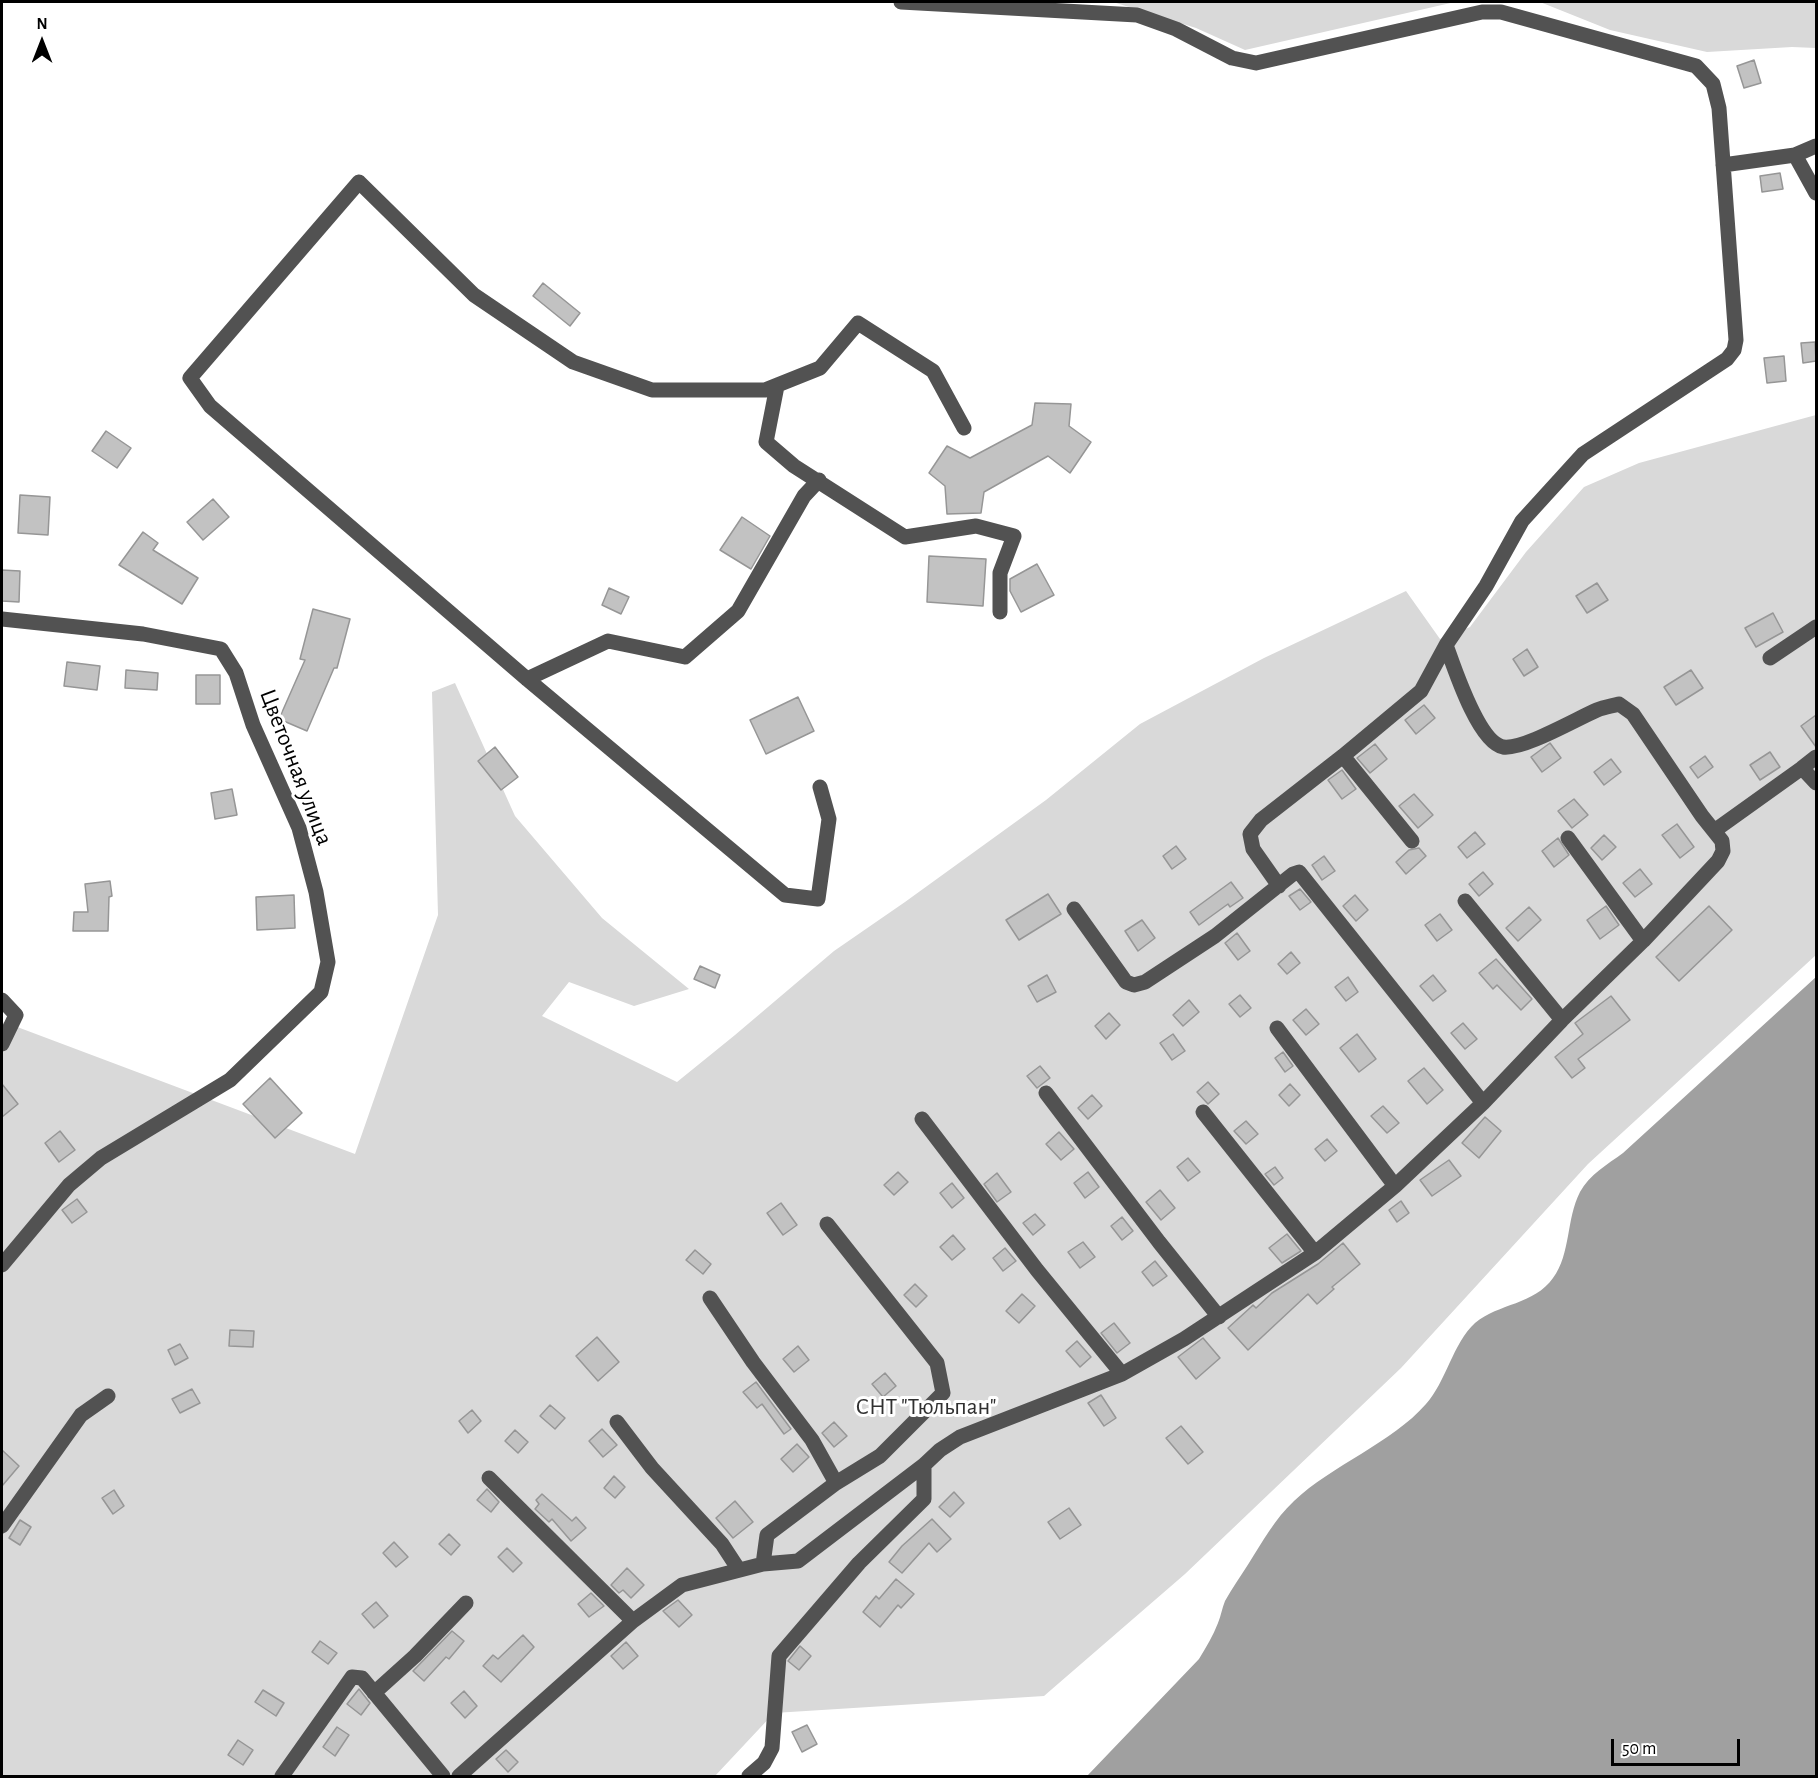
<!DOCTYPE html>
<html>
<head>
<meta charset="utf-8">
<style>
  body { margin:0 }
  #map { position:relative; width:1818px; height:1778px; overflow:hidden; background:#fff; font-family:"Alegreya Sans",sans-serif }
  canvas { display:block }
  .frame { position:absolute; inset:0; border:3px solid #000; pointer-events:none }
  .north { position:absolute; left:12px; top:12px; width:60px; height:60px; -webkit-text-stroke:4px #fff; paint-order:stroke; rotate:0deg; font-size:16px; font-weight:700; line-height:24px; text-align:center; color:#000 }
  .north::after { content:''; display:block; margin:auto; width:21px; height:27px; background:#000; clip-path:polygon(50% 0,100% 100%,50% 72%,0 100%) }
  .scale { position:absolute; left:1611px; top:1739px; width:129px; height:27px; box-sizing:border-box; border:3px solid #000; border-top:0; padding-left:8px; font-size:18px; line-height:21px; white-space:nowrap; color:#000; -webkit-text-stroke:4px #fff; paint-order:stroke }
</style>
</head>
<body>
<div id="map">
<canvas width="1818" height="1778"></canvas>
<div class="frame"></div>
<div class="north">N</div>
<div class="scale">50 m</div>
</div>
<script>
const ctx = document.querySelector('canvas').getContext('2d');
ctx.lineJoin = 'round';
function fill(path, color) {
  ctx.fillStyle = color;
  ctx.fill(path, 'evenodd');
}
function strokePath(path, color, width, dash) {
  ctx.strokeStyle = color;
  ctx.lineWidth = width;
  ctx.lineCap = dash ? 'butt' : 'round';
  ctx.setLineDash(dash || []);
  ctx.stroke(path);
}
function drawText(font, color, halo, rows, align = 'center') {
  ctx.font = font + ' "Alegreya Sans",sans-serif';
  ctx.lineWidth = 6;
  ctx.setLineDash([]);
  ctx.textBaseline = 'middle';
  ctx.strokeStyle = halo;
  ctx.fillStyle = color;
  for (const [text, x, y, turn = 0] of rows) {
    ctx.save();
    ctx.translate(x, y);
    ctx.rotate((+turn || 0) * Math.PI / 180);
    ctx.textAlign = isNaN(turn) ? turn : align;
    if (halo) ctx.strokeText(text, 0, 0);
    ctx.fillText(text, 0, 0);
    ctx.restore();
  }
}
const green = new Path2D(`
  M1113 2H1455L1245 50 1196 28Z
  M1540 2H1816V48L1792 47 1707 52 1610 30Z
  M1816 415V955L1588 1164 1401 1368 1185 1574 1044 1696 774 1713 715 1776H2V1024L4 1022 355 1154 438 915 432 692 455 683 515 816 602 918 689 989 634 1006 569 982 542 1016 677 1082 735 1035 834 951 905 902 1046 800 1140 724 1264 658 1406 591 1440 639 1470 627 1526 552 1584 487 1639 463Z`);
const water = new Path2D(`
  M1816 977V1776H1087L1199 1659C1206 1647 1213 1636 1218 1623 1221 1616 1222 1608 1225 1601 1232 1588 1241 1576 1249 1563 1263 1541 1274 1520 1294 1501 1332 1465 1392 1443 1426 1404 1446 1382 1453 1343 1475 1323 1499 1303 1534 1305 1553 1278 1571 1254 1566 1219 1580 1192 1589 1175 1608 1164 1623 1153Z`);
const building = new Path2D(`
  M1754 60 1761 83 1744 88 1737 66Z
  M1780 173 1783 189 1762 192 1760 176Z
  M543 283 580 313 570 326 533 296Z
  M1815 342 1816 361 1803 363 1801 343Z
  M1784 356 1786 381 1767 383 1764 358Z
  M1035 403 1071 404 1069 426 1091 442 1070 473 1048 456 984 492 981 513 947 514 945 486 929 473 947 446 970 458 1032 425Z
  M106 431 131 448 117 468 92 451Z
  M20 495 50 497 48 535 18 533Z
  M213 499 229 517 203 540 187 522Z
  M742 517 770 536 751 569 720 550Z
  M143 532 158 543 153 550 198 578 182 604 119 565Z
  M929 556 986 559 983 606 927 602Z
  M1037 564 1054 595 1021 612 1010 591V579Z
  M2 570 20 571 19 602 2 601Z
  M1597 583 1608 600 1587 613 1576 596Z
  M609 588 629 597 621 614 602 605Z
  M313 609 350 619 337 668H334L307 731 279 719 305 660 300 659Z
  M1773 613 1783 632 1756 647 1745 628Z
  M1527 649 1538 667 1524 676 1513 659Z
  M67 662 100 666 97 690 64 686Z
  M126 670 158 673 157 690 125 688Z
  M1691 670 1703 688 1676 705 1664 687Z
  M196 675H220V704H196Z
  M798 697 814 731 766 754 750 720Z
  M1424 705 1435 718 1416 734 1405 720Z
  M1816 715V747L1801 726Z
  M1550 743 1561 758 1542 772 1531 757Z
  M1375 744 1387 759 1370 773 1357 758Z
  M495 747 518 777 501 790 478 761Z
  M1770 752 1780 767 1760 780 1750 765Z
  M1705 756 1713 767 1698 778 1690 767Z
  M1611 759 1621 772 1604 785 1594 772Z
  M1342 770 1356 789 1342 799 1328 780Z
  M232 789 237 815 215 819 211 793Z
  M1414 794 1433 815 1418 828 1399 806Z
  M1574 799 1588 815 1572 828 1558 811Z
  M1677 824 1694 847 1680 858 1662 835Z
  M1475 832 1485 844 1467 858 1458 847Z
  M1604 835 1616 847 1602 860 1591 848Z
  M1558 838 1569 855 1554 867 1542 851Z
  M1176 846 1186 859 1172 869 1163 856Z
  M1419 848 1426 856 1406 874 1396 862 1409 850Z
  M1324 856 1335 871 1322 880 1312 865Z
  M1640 869 1652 884 1635 897 1623 883Z
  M1483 872 1493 884 1479 896 1469 884Z
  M110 881 112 896 109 897 108 931H73L74 912H88L85 884Z
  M1231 882 1243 898 1230 907 1228 904 1199 925 1190 912Z
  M1300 889 1311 902 1300 910 1289 896Z
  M1048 894 1061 914 1019 940 1006 920Z
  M294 895 295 928 257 930 256 897Z
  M1355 895 1368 910 1356 921 1343 906Z
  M1606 906 1619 925 1600 939 1587 920Z
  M1709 906 1732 930 1679 981 1656 957Z
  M1529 907 1541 920 1518 941 1506 928Z
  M1440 914 1452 930 1437 941 1425 925Z
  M1142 920 1155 938 1138 951 1125 931Z
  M1237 933 1250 951 1238 960 1225 943Z
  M1291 952 1300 963 1287 974 1278 964Z
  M1496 959 1532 999 1521 1010 1497 985 1493 989 1479 973Z
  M700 966 720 975 715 988 694 979Z
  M1047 975 1056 992 1037 1002 1028 986Z
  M1433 975 1446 991 1433 1001 1420 986Z
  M1348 977 1358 992 1346 1001 1335 987Z
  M1240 995 1251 1008 1240 1017 1229 1004Z
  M1611 996 1630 1020 1578 1059 1585 1068 1572 1078 1555 1057 1583 1034 1575 1023Z
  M1189 1000 1199 1012 1183 1026 1173 1015Z
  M1306 1009 1319 1024 1306 1035 1293 1020Z
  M1109 1013 1120 1025 1106 1039 1095 1026Z
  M1463 1023 1477 1039 1465 1049 1451 1033Z
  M1173 1034 1185 1051 1172 1060 1160 1043Z
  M1357 1034 1376 1059 1359 1072 1340 1048Z
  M1283 1052 1293 1066 1285 1072 1275 1058Z
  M1040 1066 1050 1078 1037 1088 1027 1076Z
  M1424 1068 1443 1090 1427 1104 1408 1081Z
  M270 1078 302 1113 275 1138 243 1104Z
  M1208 1082 1219 1094 1208 1104 1197 1092Z
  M2 1084 18 1104 2 1117Z
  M1290 1084 1300 1095 1289 1106 1279 1095Z
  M1092 1095 1102 1106 1088 1119 1078 1108Z
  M1383 1106 1399 1123 1387 1133 1371 1116Z
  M1485 1117 1501 1131 1479 1158 1462 1143Z
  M1246 1121 1258 1134 1246 1144 1234 1131Z
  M60 1131 75 1150 59 1162 45 1143Z
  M1059 1132 1074 1149 1061 1160 1046 1144Z
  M1327 1139 1337 1151 1325 1161 1315 1149Z
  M1188 1158 1200 1172 1188 1181 1177 1167Z
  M1449 1160 1461 1176 1432 1196 1420 1180Z
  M1275 1167 1283 1178 1274 1185 1265 1174Z
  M898 1172 908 1182 894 1195 884 1185Z
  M1088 1172 1099 1187 1085 1198 1074 1183Z
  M997 1173 1011 1192 997 1202 984 1184Z
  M952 1183 964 1198 952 1208 940 1193Z
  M1160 1190 1175 1208 1161 1220 1146 1202Z
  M77 1199 87 1212 72 1223 62 1210Z
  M1401 1201 1409 1213 1397 1222 1389 1210Z
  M781 1203 797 1225 783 1235 767 1213Z
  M1035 1214 1045 1225 1033 1235 1023 1223Z
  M1122 1217 1133 1231 1122 1240 1111 1226Z
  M1287 1234 1301 1251 1282 1263 1269 1248Z
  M953 1235 965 1249 952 1260 940 1247Z
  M1083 1242 1095 1257 1080 1268 1068 1252Z
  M1343 1243 1360 1264 1332 1287 1334 1289 1317 1304 1308 1294 1248 1350 1228 1328 1251 1307 1253 1305 1256 1308 1272 1293 1318 1264Z
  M1005 1248 1016 1261 1003 1271 993 1258Z
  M695 1250 711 1264 703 1274 686 1260Z
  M1155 1261 1167 1276 1153 1286 1142 1272Z
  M915 1284 927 1296 916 1307 904 1295Z
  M1022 1294 1035 1306 1019 1323 1006 1311Z
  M1114 1323 1130 1343 1117 1353 1101 1333Z
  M230 1330 254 1331 253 1347 229 1346Z
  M597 1337 619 1362 598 1381 576 1356Z
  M1203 1338 1220 1358 1196 1379 1178 1357Z
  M1077 1341 1091 1357 1080 1367 1066 1351Z
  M180 1344 188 1358 175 1365 168 1350Z
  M798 1346 809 1360 794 1372 783 1359Z
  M885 1373 896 1386 883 1397 872 1384Z
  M756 1382 791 1429 784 1434 762 1404 757 1408 743 1392Z
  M192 1389 200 1403 180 1413 172 1399Z
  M1101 1395 1116 1418 1104 1426 1088 1403Z
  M550 1405 565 1418 555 1429 540 1416Z
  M472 1410 481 1421 468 1433 459 1421Z
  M834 1422 847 1436 834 1447 822 1433Z
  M1181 1426 1203 1452 1188 1464 1166 1438Z
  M602 1429 617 1445 603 1457 589 1441Z
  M515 1430 528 1442 518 1453 505 1441Z
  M797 1444 809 1457 793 1472 781 1459Z
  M2 1450 19 1466 2 1486Z
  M614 1476 625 1487 615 1498 604 1488Z
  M487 1489 499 1502 491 1512 477 1500Z
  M114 1490 124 1506 113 1514 102 1498Z
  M954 1492 964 1503 950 1517 939 1507Z
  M542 1494 572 1521 576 1517 586 1528 571 1541 552 1519 549 1522 535 1509 539 1504 536 1500Z
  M735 1501 753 1522 733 1538 716 1518Z
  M1069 1508 1081 1525 1060 1539 1048 1522Z
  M932 1519 951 1539 937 1552 929 1543 902 1573 889 1562 902 1546Z
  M20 1520 31 1527 20 1545 9 1538Z
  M449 1534 460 1545 451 1555 439 1544Z
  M394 1542 408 1557 396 1567 383 1553Z
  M507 1548 522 1563 513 1572 498 1557Z
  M627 1568 644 1585 631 1598 623 1590 619 1593 611 1585Z
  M896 1579 914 1594 901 1608 898 1605 880 1627 863 1612 876 1596 879 1599Z
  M591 1593 604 1606 589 1617 578 1604Z
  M678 1600 692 1615 679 1627 663 1611Z
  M376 1602 388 1616 374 1628 362 1614Z
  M452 1631 464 1641 449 1659 446 1657 424 1681 413 1671Z
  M523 1635 534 1647 501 1682 483 1666 493 1655 498 1659Z
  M320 1641 337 1653 328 1664 312 1652Z
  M626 1642 638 1656 623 1669 611 1656Z
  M800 1646 811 1656 799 1670 788 1661Z
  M359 1689 370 1703 361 1715 347 1704Z
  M263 1690 284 1703 276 1716 255 1702Z
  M464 1691 477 1706 465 1718 451 1703Z
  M807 1725 817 1744 802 1752 792 1732Z
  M337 1727 349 1735 335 1756 323 1747Z
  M238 1740 253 1750 243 1765 228 1755Z
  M506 1750 518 1762 508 1772 496 1759Z`);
const minor = new Path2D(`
  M1795 155 1816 193
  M1723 165 1795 155 1816 146
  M777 386 766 442 794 466 905 537 976 526 1014 536 1000 573V612
  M2 619 143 634 221 649 236 673 253 725 299 828 316 892 328 962 321 992 230 1080 101 1158 69 1185 2 1265
  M1770 658 1816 627
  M527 679 608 641 685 657 738 611 804 496 819 480
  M1343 756 1412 841
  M1802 768 1816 757
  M820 787 829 819 818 899 785 895 527 679 210 406 190 378 359 182 474 295 573 362 652 390H765L820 368 858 323 933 371 964 428
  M1714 831 1802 768 1816 783
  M1568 838 1643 941
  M1279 886 1253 849 1250 834 1261 820 1343 756 1421 691 1446 645
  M1465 901 1562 1020
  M1074 909 1126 982 1134 985 1145 982 1215 936 1293 874 1299 872 1483 1103
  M2 1000 16 1015 2 1044
  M1277 1028 1395 1186
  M1046 1093 1159 1242 1219 1317
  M1203 1112 1315 1253
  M922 1119 1037 1270 1122 1374
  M710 1298 753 1362 812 1440 836 1483
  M617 1422 652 1468 722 1544 739 1570
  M489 1478 633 1621
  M2 1526 81 1415 108 1396
  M763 1564 767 1535 836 1483 880 1456 943 1393 937 1363 827 1224
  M374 1693 415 1656 466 1603
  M282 1776 352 1677 362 1678 443 1776
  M459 1776 633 1621 682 1585 763 1564 798 1561 924 1465 940 1450 960 1437 1122 1374 1184 1339 1315 1253 1395 1186 1483 1103 1562 1020 1643 941 1718 861 1723 851 1722 841 1702 816 1633 714 1619 704C1612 706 1604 707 1597 710 1576 719 1523 750 1503 747 1478 742 1454 667 1446 645L1486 586 1522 521 1583 454 1727 359 1734 350 1736 340 1719 108 1713 84 1696 66 1501 12H1482L1256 63 1232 58 1176 29 1137 15 901 2
  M749 1776 764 1763 772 1748 779 1656 859 1563 924 1499V1465`);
const streetNames = [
  ["Цветочная улица",296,767,69]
];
const parkNames = [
  ["СНТ \"Тюльпан\"",926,1407]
];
fill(green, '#d9d9d9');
fill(water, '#a0a0a0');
fill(building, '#c2c2c2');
strokePath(building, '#969696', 1.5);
strokePath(minor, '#525252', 15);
drawText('24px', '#000', '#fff', streetNames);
drawText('24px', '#303030', '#fff', parkNames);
</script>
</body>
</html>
